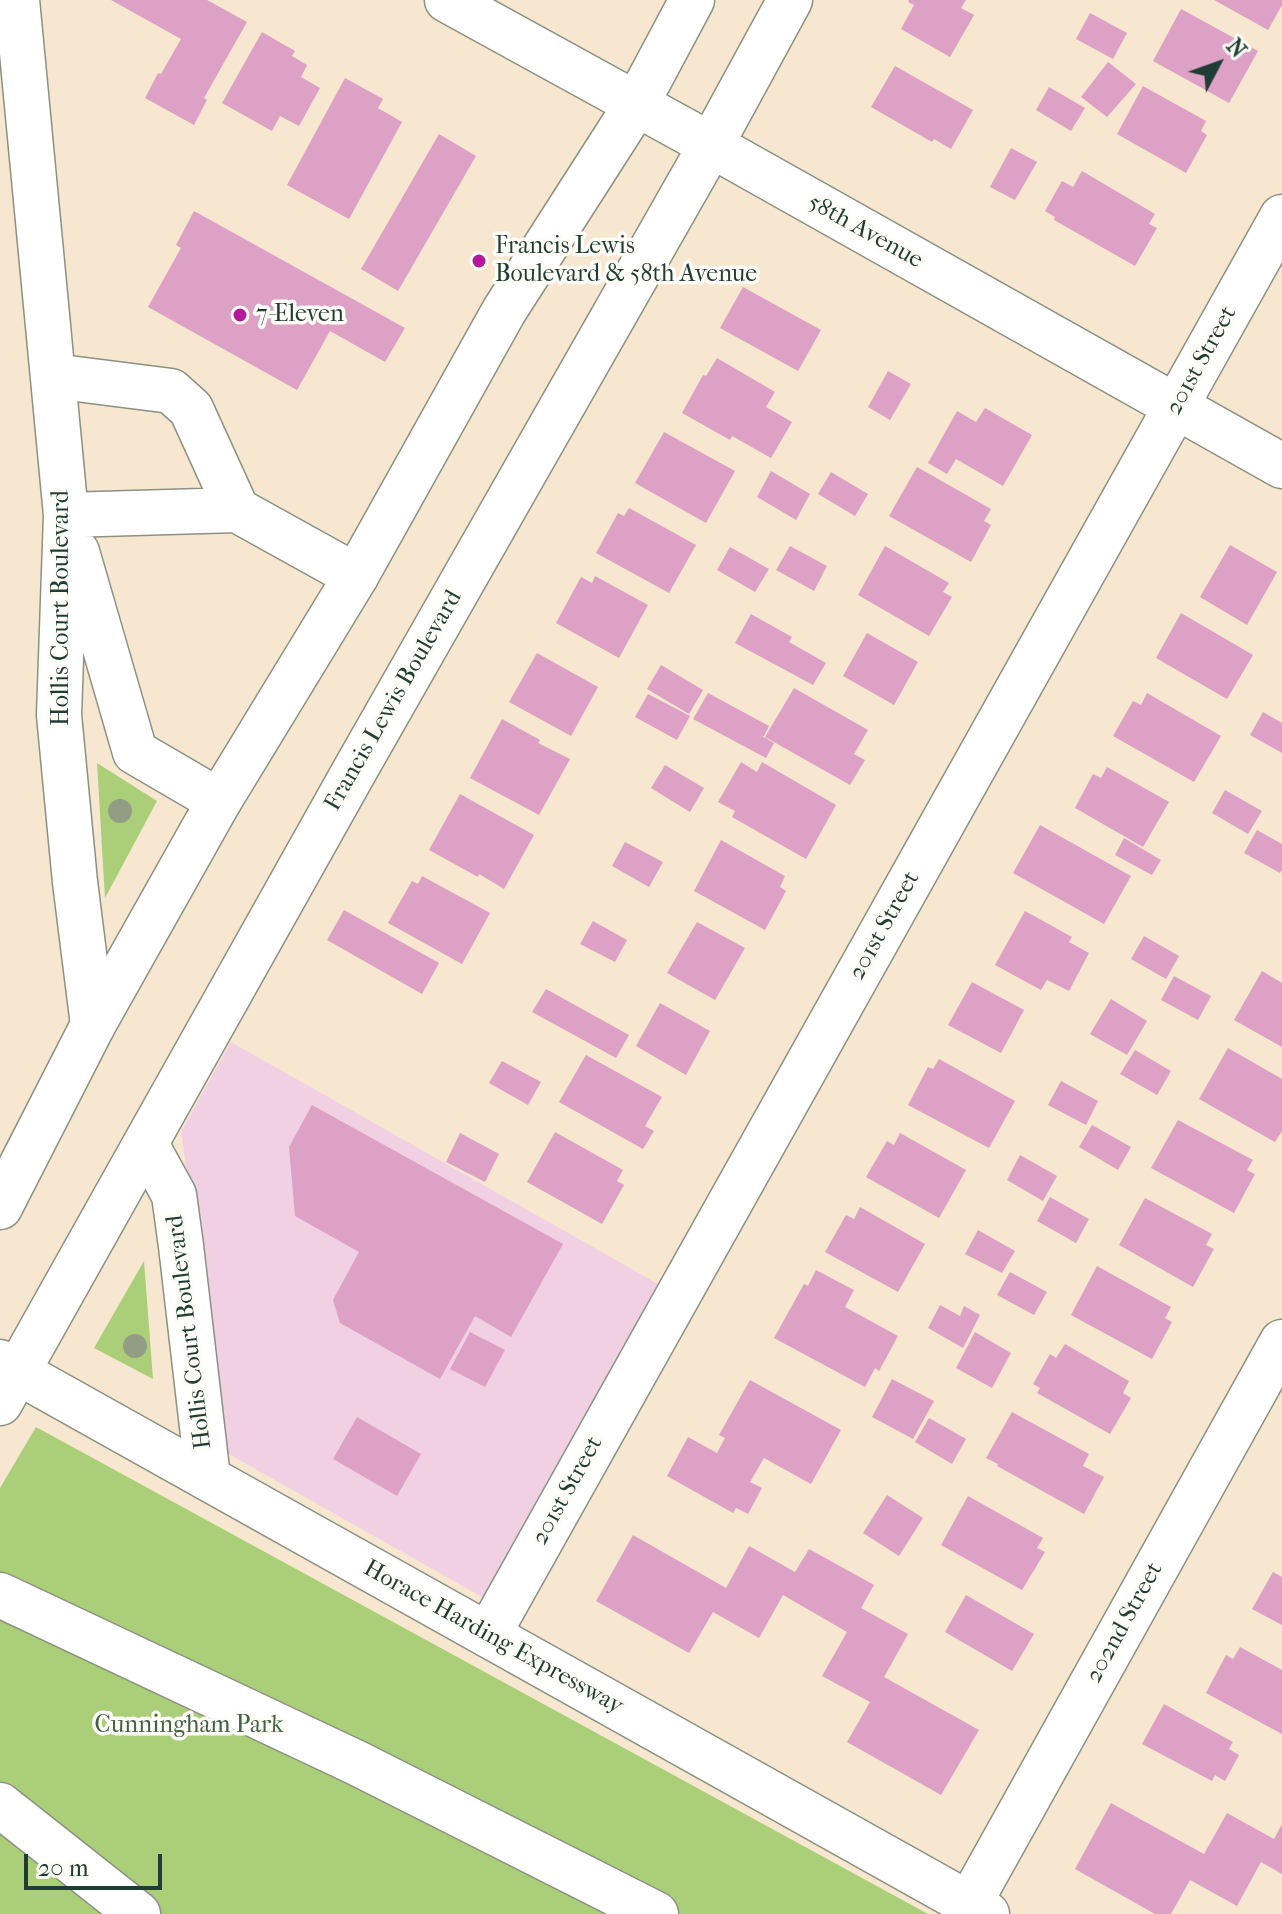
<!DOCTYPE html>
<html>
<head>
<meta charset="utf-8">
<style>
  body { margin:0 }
  #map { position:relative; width:1282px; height:1914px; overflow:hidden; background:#f7e6d0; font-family:"IM FELL French Canon",serif }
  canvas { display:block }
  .north { position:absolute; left:1178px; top:24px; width:80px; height:80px; -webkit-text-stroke:6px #fdfcf7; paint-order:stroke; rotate:49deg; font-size:22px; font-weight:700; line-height:32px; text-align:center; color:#1f3d34 }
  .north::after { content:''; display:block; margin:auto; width:28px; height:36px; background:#1f3d34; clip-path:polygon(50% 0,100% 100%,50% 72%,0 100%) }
  .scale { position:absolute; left:24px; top:1854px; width:138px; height:36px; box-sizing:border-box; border:4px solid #1f3d34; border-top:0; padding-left:10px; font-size:24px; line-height:28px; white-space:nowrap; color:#1f3d34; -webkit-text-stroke:6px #fdfcf7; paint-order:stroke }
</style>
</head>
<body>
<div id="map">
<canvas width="1282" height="1914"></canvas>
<div class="north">N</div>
<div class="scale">20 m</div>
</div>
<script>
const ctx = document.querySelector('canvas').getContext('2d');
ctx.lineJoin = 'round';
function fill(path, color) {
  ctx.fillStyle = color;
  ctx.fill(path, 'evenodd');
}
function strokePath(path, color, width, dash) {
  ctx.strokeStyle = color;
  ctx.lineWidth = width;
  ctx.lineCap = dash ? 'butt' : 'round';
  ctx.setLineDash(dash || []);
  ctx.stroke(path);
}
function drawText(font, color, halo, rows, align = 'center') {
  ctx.font = font + ' "IM FELL French Canon",serif';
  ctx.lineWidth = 7;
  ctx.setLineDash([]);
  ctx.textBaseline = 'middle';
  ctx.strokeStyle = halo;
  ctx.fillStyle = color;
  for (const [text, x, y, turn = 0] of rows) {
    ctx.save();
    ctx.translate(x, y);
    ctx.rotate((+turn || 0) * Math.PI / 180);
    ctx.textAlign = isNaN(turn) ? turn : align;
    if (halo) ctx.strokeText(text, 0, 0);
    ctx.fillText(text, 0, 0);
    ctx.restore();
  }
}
const built = new Path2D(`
  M231 1042 658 1284 484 1598 227 1453 181 1132Z`);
const green = new Path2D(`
  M97 763 157 801 105 898Z
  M144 1261 153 1379 94 1348Z
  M36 1427 928 1914H0V1488Z`);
const building = new Path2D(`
  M111 0H207L247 22 204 98 207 100 194 125 145 98 158 73 161 74 181 39Z
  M909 0H966L961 8 974 15 950 57 901 29 914 5 908 2Z
  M1214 0H1282V5L1268 30Z
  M1181 9 1258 51 1229 103 1153 61Z
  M1090 13 1127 33 1113 59 1076 39Z
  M262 32 295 51 292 56 307 65 301 77 320 88 299 126 280 116 272 131 222 103Z
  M1108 62 1136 84 1107 117 1081 97Z
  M895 66 973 110 951 149 934 139 932 142 871 107Z
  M345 78 383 99 378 108 402 122 349 219 287 185Z
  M1143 86 1206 121 1201 131 1207 135 1186 173 1117 134Z
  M1049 87 1085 108 1071 131 1036 110Z
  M439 134 476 156 398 291 361 269Z
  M1011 148 1037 162 1015 200 990 187Z
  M1082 171 1155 214 1149 224 1157 228 1135 266 1054 220 1055 217 1045 211 1062 181 1073 187Z
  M194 211 405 328 385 362 330 331 297 390 148 307 181 248 176 245Z
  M743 287 821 330 798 371 720 328Z
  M717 358 775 392 766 407 792 422 771 458 732 436 730 440 682 413 703 375 706 376Z
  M888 371 911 384 890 420 868 407Z
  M985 408 1032 435 1003 486 956 459 947 474 928 463 957 411 976 422Z
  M664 432 735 471 706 523 635 483Z
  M917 467 991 509 984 521 991 525 971 562 889 516Z
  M771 471 810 494 796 520 757 497Z
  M831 472 868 494 855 516 818 494Z
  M629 508 696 545 669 593 596 553 618 513 624 516Z
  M1230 545 1277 572 1247 625 1200 597Z
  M790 546 827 566 814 591 776 570Z
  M885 546 949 583 943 592 952 597 929 636 858 595Z
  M730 547 769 569 755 592 717 570Z
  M595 576 648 605 619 658 556 623 581 577 592 583Z
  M1181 613 1253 655 1227 699 1156 658Z
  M751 614 792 637 789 642 826 663 813 685 735 643Z
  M867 633 918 662 894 705 843 676Z
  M537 653 598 687 571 736 509 702Z
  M661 665 703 690 689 714 647 689Z
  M794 688 868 730 854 754 865 760 850 785 765 737Z
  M708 693 769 726 764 736H762L774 743 766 758 693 719Z
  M1147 693 1221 736 1194 782 1113 736 1133 701 1141 705Z
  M648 694 690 716 677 740 635 717Z
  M1263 712 1282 723V753L1250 735Z
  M502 719 540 740 538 743 570 759 539 815 470 778Z
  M741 762 757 772 762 762 836 805 806 859 732 817 735 811 718 802Z
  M665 765 704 788 690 812 651 788Z
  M1107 767 1169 802 1143 847 1075 808 1093 774 1101 778Z
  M1225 790 1262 811 1248 834 1212 813Z
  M460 794 534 835 504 889 479 874 478 877 429 850Z
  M1040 825 1131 876 1104 924 1013 873Z
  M1257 830 1282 844V870L1280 873 1244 853Z
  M1124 838 1161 860 1152 875 1115 855Z
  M721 840 785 876 780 887 786 891 765 930 694 891Z
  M625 842 663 862 649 887 612 866Z
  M422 876 490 913 462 964 388 923 412 881 418 884Z
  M344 910 439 963 422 994 327 940Z
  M1025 911 1072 937 1069 942 1089 953 1069 991 1047 980 1041 990 995 965Z
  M593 921 627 940 615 962 580 944Z
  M697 922 745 948 715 1000 667 973Z
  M1144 936 1179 956 1166 979 1131 959Z
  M1262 971 1282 983V1047L1234 1020Z
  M1174 976 1211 996 1198 1020 1161 1000Z
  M972 982 1024 1010 1001 1053 948 1025Z
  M546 989 629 1035 616 1058 532 1012Z
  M1111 999 1147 1021 1127 1055 1090 1034Z
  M660 1003 710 1031 686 1075 636 1046Z
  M1228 1048 1282 1079V1131L1275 1142 1199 1099Z
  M1135 1050 1171 1071 1157 1095 1120 1074Z
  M586 1055 662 1097 645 1126 654 1131 643 1149 559 1102Z
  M939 1059 1015 1101 989 1148 908 1105 928 1067 933 1069Z
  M502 1061 541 1082 528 1105 489 1083Z
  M1061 1081 1098 1101 1086 1125 1048 1105Z
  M312 1105 563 1244 511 1337 475 1316 440 1379 340 1323 333 1300 359 1252 295 1216 289 1147Z
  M1178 1120 1253 1160 1247 1170 1255 1174 1234 1213 1151 1168Z
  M1092 1125 1131 1147 1118 1170 1079 1147Z
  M555 1132 623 1170 617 1181 624 1185 602 1224 527 1182Z
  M460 1133 499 1154 485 1182 446 1162Z
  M900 1133 966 1170 939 1218 866 1177 887 1141 894 1145Z
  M1020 1155 1057 1176 1043 1201 1007 1180Z
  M1050 1197 1089 1219 1076 1243 1037 1221Z
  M1145 1198 1212 1234 1206 1245 1214 1249 1193 1287 1119 1245Z
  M860 1207 925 1244 898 1292 825 1252 846 1215 854 1219Z
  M978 1230 1015 1251 1002 1273 965 1254Z
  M1097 1266 1171 1307 1165 1318 1172 1322 1152 1359 1071 1315Z
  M816 1270 854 1290 845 1307 898 1336 879 1371 875 1368 865 1387 774 1338 804 1284 808 1286Z
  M1010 1272 1047 1292 1034 1315 997 1295Z
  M940 1305 960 1316 964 1306 980 1315 963 1348 928 1328Z
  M470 1332 505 1350 485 1387 450 1369Z
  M975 1332 1011 1353 992 1388 956 1368Z
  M1065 1344 1129 1381 1123 1393 1131 1398 1110 1434 1037 1393 1040 1388 1033 1384 1050 1354 1056 1358Z
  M892 1379 934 1401 913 1439 872 1417Z
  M750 1380 841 1430 811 1484 764 1458 750 1482 762 1488 748 1514 736 1508 733 1513 667 1476 688 1437 717 1453 725 1438 719 1435Z
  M1012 1412 1089 1454 1083 1466 1104 1477 1084 1514 997 1466 998 1464 986 1458Z
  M357 1417 421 1454 397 1496 333 1459Z
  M929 1418 966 1439 952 1464 915 1442Z
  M887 1495 923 1518 899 1556 863 1533Z
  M968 1496 1043 1538 1037 1548 1045 1552 1022 1590 941 1545Z
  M633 1535 726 1588 749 1546 795 1572 809 1549 874 1585 861 1608 908 1634 884 1677 979 1730 941 1795 847 1742 870 1702 822 1676 847 1632 783 1595 759 1638 713 1612 689 1653 596 1601Z
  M1273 1572 1282 1577V1625L1252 1609Z
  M966 1595 1034 1634 1012 1671 945 1632Z
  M1240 1647 1282 1670V1734L1206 1693 1226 1655 1233 1659Z
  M1164 1704 1233 1742 1229 1749 1239 1755 1225 1781 1215 1775 1212 1781 1142 1744Z
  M1111 1803 1204 1854 1227 1813 1274 1839 1282 1824V1874L1261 1862 1237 1906 1190 1880 1171 1914H1155L1075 1869Z`);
const minor = new Path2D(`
  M17 0 66 515 59 715 75 882 93 1025
  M447 0 711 145 1282 466
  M53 376 171 391 191 409 237 510
  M66 515 237 510 356 576
  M77 552 135 752 219 801
  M146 1144 174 1195 181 1246 208 1478
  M488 1635 1282 217
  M969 1904 1282 1342`);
const major = new Path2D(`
  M0 1207 93 1025 219 801 356 576 504 311 636 105 692 0
  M0 1362 987 1914
  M0 1403 355 770 711 145 790 0`);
const highway = new Path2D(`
  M0 1595 357 1763 656 1914
  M0 1805 138 1914`);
const trees = [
  [120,811],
  [135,1346]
];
const markers = [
  [479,261,8,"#b5179e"],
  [240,315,8,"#b5179e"]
];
const streetNames = [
  ["58th Avenue",865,232,29],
  ["201st Street",1202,361,-61],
  ["Hollis Court Boulevard",62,608,-90],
  ["Francis Lewis Boulevard",394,701,-60],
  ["201st Street",885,926,-61],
  ["Hollis Court Boulevard",190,1332,-97],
  ["201st Street",568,1491,-61],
  ["202nd Street",1125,1623,-61],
  ["Horace Harding Expressway",493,1638,29]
];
const poiNames = [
  ["Francis Lewis",495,247],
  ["Boulevard & 58th Avenue",495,275],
  ["7-Eleven",256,315]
];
const parkNames = [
  ["Cunningham Park",189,1726]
];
fill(built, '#f1d0e3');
fill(green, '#abcf78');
fill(building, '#dca1c5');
strokePath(minor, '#8b9282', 47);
strokePath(major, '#8b9282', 47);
strokePath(highway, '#8b9282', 47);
strokePath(minor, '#fff', 44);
strokePath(major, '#fff', 44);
strokePath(highway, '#fff', 44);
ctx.fillStyle = '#939d84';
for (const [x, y] of trees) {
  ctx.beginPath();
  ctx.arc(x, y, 12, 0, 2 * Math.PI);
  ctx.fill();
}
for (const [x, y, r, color] of markers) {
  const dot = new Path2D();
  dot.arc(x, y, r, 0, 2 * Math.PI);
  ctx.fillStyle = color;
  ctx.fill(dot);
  strokePath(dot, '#fdfcf7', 3);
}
drawText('24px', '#1f3d34', '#fdfcf7', streetNames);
drawText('24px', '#1f3d34', '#fdfcf7', poiNames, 'left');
drawText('24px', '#426245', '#fdfcf7', parkNames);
</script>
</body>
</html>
